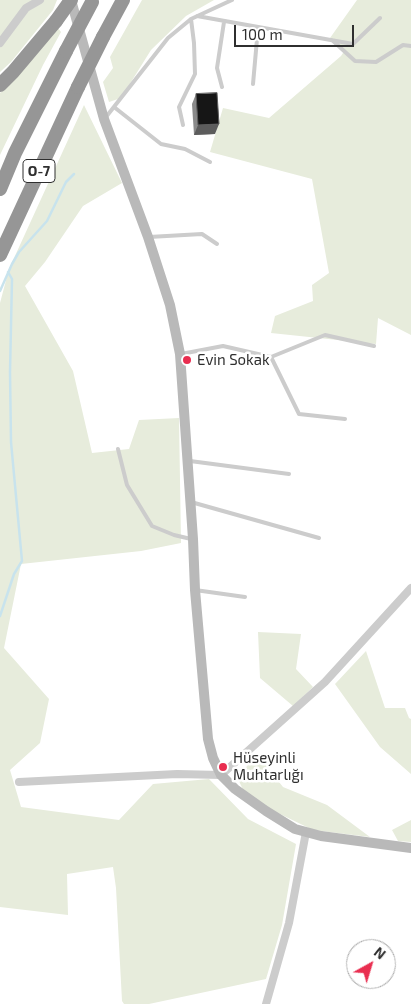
<!DOCTYPE html>
<html>
<head>
<meta charset="utf-8">
<style>
  body { margin:0 }
  #map { position:relative; width:411px; height:1004px; overflow:hidden; background:#fff; font-family:"Exo 2",sans-serif }
  canvas { display:block }
  .north { position:absolute; left:346px; top:939px; width:50px; height:50px; box-sizing:border-box; background:#fff; border:1px solid #acacac; border-radius:50%; rotate:39deg; font-size:14px; font-weight:700; line-height:20px; text-align:center; color:#2f2f2f }
  .north::after { content:''; display:block; margin:auto; width:18px; height:22px; background:#e92e50; clip-path:polygon(50% 0,100% 100%,50% 72%,0 100%) }
  .scale { position:absolute; left:234px; top:25px; width:120px; height:22px; box-sizing:border-box; border:2px solid #2f2f2f; border-top:0; padding-left:6px; font-size:15px; line-height:18px; white-space:nowrap; color:#2f2f2f; -webkit-text-stroke:4px #fff; paint-order:stroke }
</style>
</head>
<body>
<div id="map">
<canvas width="411" height="1004"></canvas>
<div class="north">N</div>
<div class="scale">100 m</div>
</div>
<script>
const ctx = document.querySelector('canvas').getContext('2d');
ctx.lineJoin = 'round';
function fill(path, color) {
  ctx.fillStyle = color;
  ctx.fill(path, 'evenodd');
}
function strokePath(path, color, width, dash) {
  ctx.strokeStyle = color;
  ctx.lineWidth = width;
  ctx.lineCap = dash ? 'butt' : 'round';
  ctx.setLineDash(dash || []);
  ctx.stroke(path);
}
function drawText(font, color, halo, rows, align = 'center') {
  ctx.font = font + ' "Exo 2",sans-serif';
  ctx.lineWidth = 5;
  ctx.setLineDash([]);
  ctx.textBaseline = 'middle';
  ctx.strokeStyle = halo;
  ctx.fillStyle = color;
  for (const [text, x, y, turn = 0] of rows) {
    ctx.save();
    ctx.translate(x, y);
    ctx.rotate((+turn || 0) * Math.PI / 180);
    ctx.textAlign = isNaN(turn) ? turn : align;
    if (halo) ctx.strokeText(text, 0, 0);
    ctx.fillText(text, 0, 0);
    ctx.restore();
  }
}
const green = new Path2D(`
  M0 0H57L53 10 11 62 0 72Z
  M142 0H214L186 16 151 50 121 98 109 102 103 82 113 68 110 57Z
  M357 0H411V335L378 318 376 344 271 333 275 316 313 301 312 285 329 273 312 179 210 152 223 108 269 118 341 56 345 50 330 38Z
  M58 28 61 32 43 65 0 155V93L19 74Z
  M84 105 122 183 83 206 45 262 25 286 73 371 92 453 129 449 139 420 179 418 181 543 141 551 21 564 4 648 49 699 40 743 10 770 21 807 119 820 153 784 209 779 248 819 296 844 282 925 266 979 149 1004H124L122 1001 116 888 113 867 67 874 68 915 0 907V303L9 269Z
  M258 632 301 634 296 669 313 687 293 706 260 678Z
  M366 651 385 708H405L409 718 411 719V774L380 747 335 684Z
  M256 753 283 787 327 805 370 837 313 830 247 798 238 779Z
  M411 820V842L398 841 392 830Z`);
const stream = new Path2D(`
  M0 291 12 264 19 252 47 221 66 182 74 174
  M0 616 14 574 22 561 11 442 10 372 12 279 8 272`);
const service = new Path2D(`
  M197 16 353 44 380 18
  M332 40 355 61 376 62 403 45 411 46
  M253 84 258 28
  M222 87 217 68 224 22
  M114 107 161 144 185 149 210 162
  M106 117 168 38 191 19 232 0
  M183 125 179 107 195 74 194 43 191 19
  M149 237 202 234 217 244
  M181 354 223 346 271 357 325 335 374 346
  M271 357 299 414 345 419
  M118 449 127 485 152 526 174 535 191 539
  M190 461 289 474
  M191 502 319 538
  M195 590 245 597`);
const minor = new Path2D(`
  M0 43 26 8 40 0
  M19 782 177 774 221 775 325 682 411 588
  M266 1004 289 923 306 832`);
const secondary = new Path2D(`
  M71 0 104 119 148 237 170 305 180 354 193 539 195 590 208 739 213 758 221 775 235 789 266 811 295 829 321 836 411 848`);
const motorway = new Path2D(`
  M103 37 123 0
  M0 85 13 72 56 21
  M0 189 15 153 66 51
  M0 255 78 87`);
const motorwayBridge = new Path2D(`
  M56 21 71 0
  M66 51 92 2
  M78 87 103 37`);
const wall = new Path2D(`
  M196 94 215 134 194 135 192 104Z`);
const shadedWall = new Path2D(`
  M219 124 215 134 194 135 198 125Z`);
const building = new Path2D(`
  M217 93 219 124 198 125 196 94Z`);
const markers = [
  [187,360,5,"#e92e50"],
  [223,767,5,"#e92e50"]
];
const shields = [
  [39,171,32]
];
const shieldNames = [
  ["O-7",39,171]
];
const poiNames = [
  ["Evin Sokak",197,360],
  ["Hüseyinli",233,758],
  ["Muhtarlığı",233,775]
];
fill(green, '#e7ecdc');
strokePath(stream, '#c8e3ed', 2.5);
strokePath(service, '#ccc', 4);
strokePath(minor, '#ccc', 8);
strokePath(secondary, '#b9b9b9', 10);
strokePath(motorway, '#969696', 14);
strokePath(motorwayBridge, '#969696', 14);
fill(wall, '#8a8a8a');
fill(shadedWall, '#5c5c5c');
fill(building, '#161616');
strokePath(building, '#5c5c5c', 1);
for (const [x, y, r, color] of markers) {
  const dot = new Path2D();
  dot.arc(x, y, r, 0, 2 * Math.PI);
  ctx.fillStyle = color;
  ctx.fill(dot);
  strokePath(dot, '#fff', 2);
}
for (const [x, y, w] of shields) {
  const box = new Path2D();
  box.roundRect(x - w / 2, y - 11.5, w, 23, 4);
  ctx.fillStyle = '#fff';
  ctx.fill(box);
  strokePath(box, '#2f2f2f', 1);
}
drawText('bold 14px', '#2f2f2f', null, shieldNames);
drawText('15px', '#2f2f2f', '#fff', poiNames, 'left');
</script>
</body>
</html>
